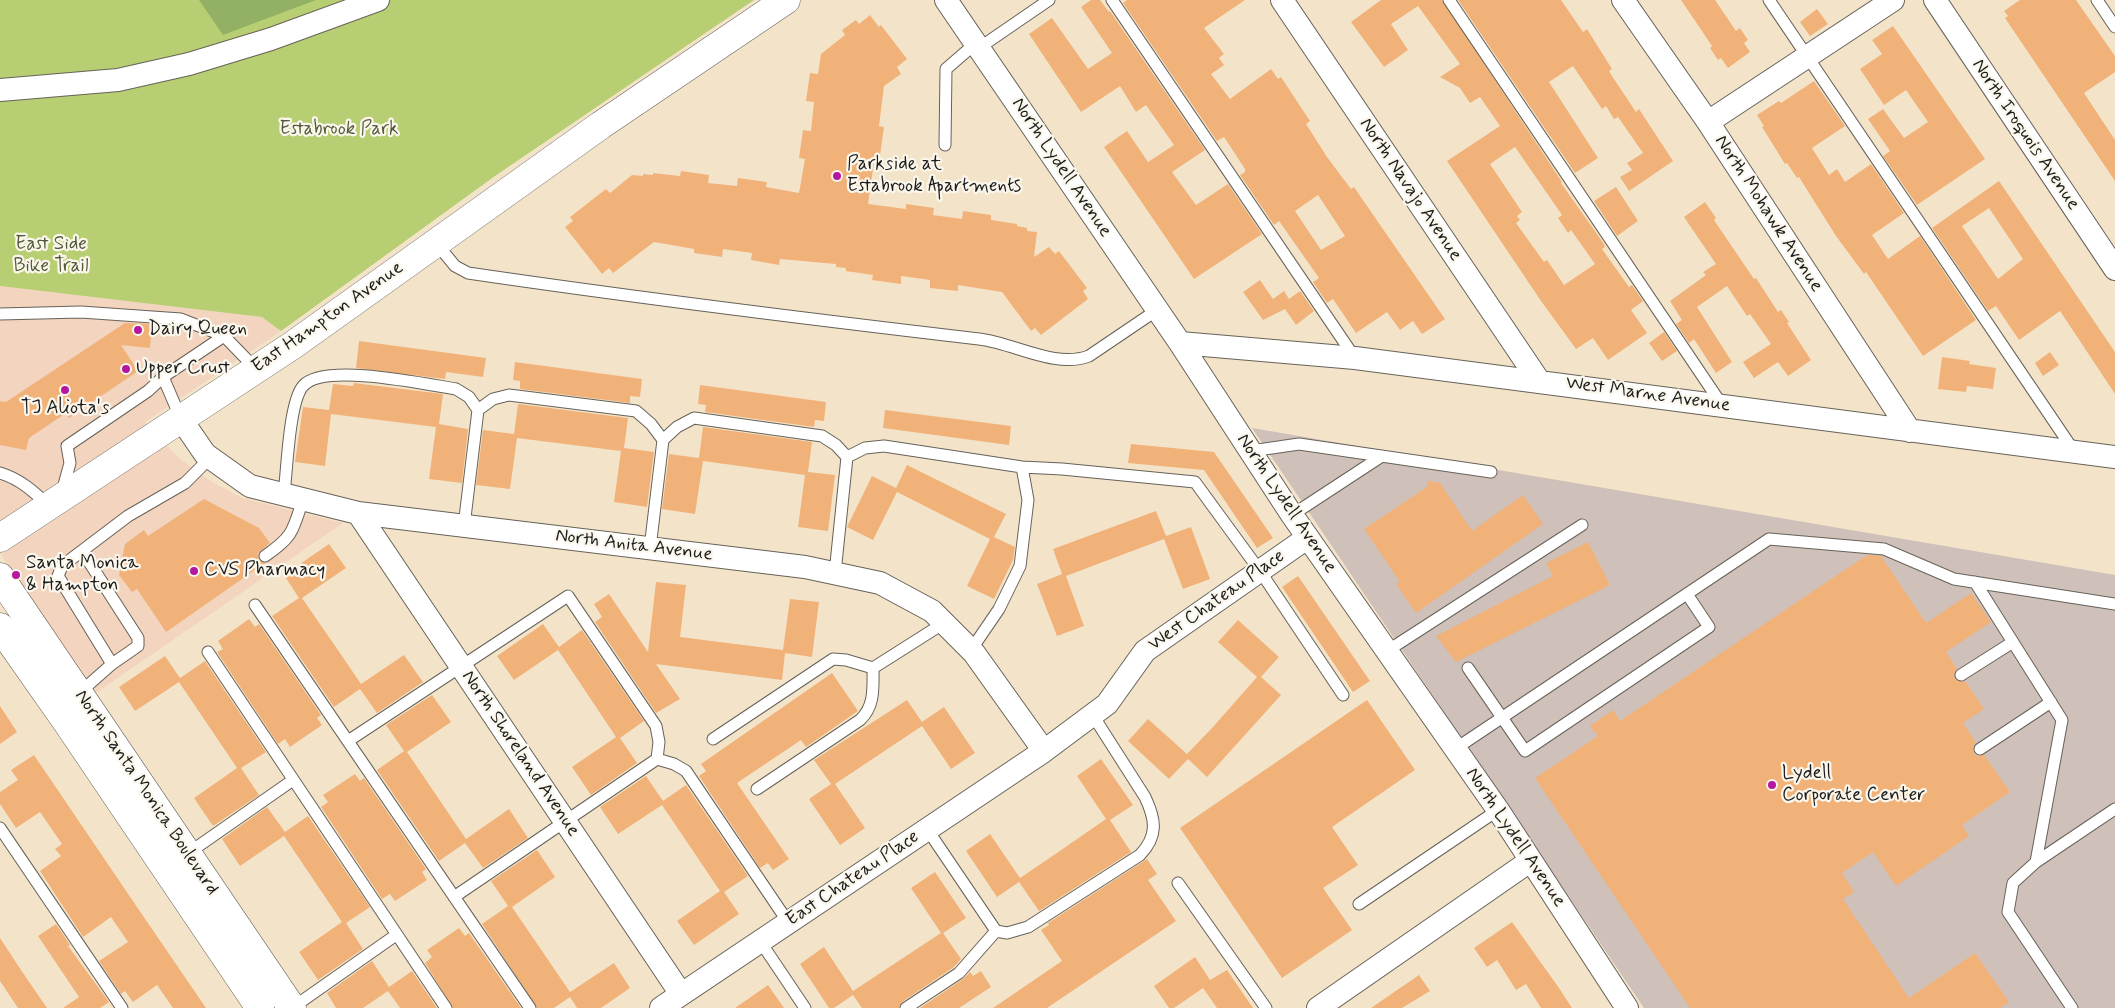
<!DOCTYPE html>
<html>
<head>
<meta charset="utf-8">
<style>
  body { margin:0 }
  canvas { display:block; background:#f3e4c9 }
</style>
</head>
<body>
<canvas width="2115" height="1008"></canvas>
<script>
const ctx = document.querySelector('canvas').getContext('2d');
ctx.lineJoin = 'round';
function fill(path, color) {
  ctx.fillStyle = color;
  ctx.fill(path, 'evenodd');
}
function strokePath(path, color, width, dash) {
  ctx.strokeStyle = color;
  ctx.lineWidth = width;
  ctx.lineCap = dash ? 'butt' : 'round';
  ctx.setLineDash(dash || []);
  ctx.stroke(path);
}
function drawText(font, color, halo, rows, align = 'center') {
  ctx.font = font + ' Mynerve,sans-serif';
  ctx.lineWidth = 4.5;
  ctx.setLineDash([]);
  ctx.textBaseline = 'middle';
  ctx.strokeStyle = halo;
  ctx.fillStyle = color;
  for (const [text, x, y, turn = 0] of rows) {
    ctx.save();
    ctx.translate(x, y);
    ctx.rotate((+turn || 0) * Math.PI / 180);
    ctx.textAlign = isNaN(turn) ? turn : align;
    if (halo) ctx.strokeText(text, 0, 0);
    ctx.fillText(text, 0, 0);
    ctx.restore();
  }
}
const built = new Path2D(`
  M0 286 262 317 281 331 145 422 179 458 209 480 242 498 343 523 93 695 0 553Z`);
const industrial = new Path2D(`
  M1252 428 2115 575V1008H1644Z`);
const green = new Path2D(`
  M0 0H754L495 176 281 331 262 317 0 286Z`);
const forest = new Path2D(`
  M199 0H316L223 35Z`);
const building = new Path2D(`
  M1091 0H1100L1109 12 1110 11 1205 150 1172 172 1196 205 1228 184 1262 234 1194 279 1104 147 1127 131 1148 162 1174 145 1146 105 1136 112 1120 86 1081 112 1029 34 1052 18 1088 69 1112 53 1081 7Z
  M1127 0H1245L1204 28 1224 54 1219 58 1224 65 1211 74 1230 99 1271 69 1278 79 1281 77 1310 121 1306 124 1327 157 1351 189 1354 187 1445 319 1422 334 1413 321 1400 330 1387 312 1356 333 1333 299 1327 303 1313 282 1319 278 1279 221 1274 225 1240 175 1245 172V169L1224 137 1217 141 1123 3ZM1318 195 1345 236 1321 250 1295 211Z
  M1381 0H1442L1562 182 1561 183 1604 244 1605 247 1602 249 1629 287 1632 285 1643 301 1631 310 1647 333 1608 360 1593 338 1576 349 1541 301 1447 161 1500 126 1480 97 1470 103 1460 88 1440 77 1460 64 1418 6 1391 24 1408 50 1384 67 1351 22ZM1515 147 1562 215 1558 218 1568 233 1571 230 1595 264 1564 285 1547 260 1544 262 1516 223 1520 220 1517 216 1522 212 1490 164Z
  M1458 0H1561L1583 32 1587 29 1612 69 1609 71 1614 79 1636 112 1639 109 1673 161 1629 191 1620 177 1632 170 1627 163 1643 153 1618 117 1614 119 1606 106 1602 109 1573 66 1549 82 1598 158 1575 173Z
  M1681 0H1715L1736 31 1740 28 1748 40 1744 43 1750 52 1728 68 1721 58 1718 60 1710 48 1712 46Z
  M2020 0H2076L2115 56V72L2084 93 2115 140V181L2005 18 2008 16 2004 11Z
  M1817 9 1828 24 1810 36 1800 22Z
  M870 15 879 27 881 25 907 59 897 67 901 74 884 86 879 126 884 127 880 155H875L868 204 906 209V204L934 208 933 215 962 219 963 211 991 215V220L1017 224V226L1027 228V231L1037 232 1034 257 1049 247 1055 254 1059 251 1087 288 1083 291 1088 299 1041 335 1035 328 1031 331 1002 292 958 285V291L930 288V280L901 276V284L872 280 873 275 846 271V268L836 267V264L780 259 779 265 751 260 752 253 723 249 722 257 694 253V249L654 242 613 273 609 268 602 274 565 227 573 221 570 217 606 189 610 193 632 175 643 176V174L653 175V173L680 176 681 171 709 175 708 183 737 186 738 178 767 182 766 187 799 193 805 159 799 158 803 130 811 131 814 102 806 101 810 73 818 74 821 54 845 35 842 30 856 20 859 24Z
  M1893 26 1985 159 1917 205 1883 156 1890 151 1868 119 1883 109 1904 138 1928 122 1906 90 1884 105 1860 69 1882 54 1872 40Z
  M1814 81 1845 126 1812 148 1829 175 1837 169 1845 182 1871 164 1904 213 1872 235 1888 259 1920 236 1976 320 1923 356 1866 272 1864 274 1836 236 1799 177 1797 178 1787 163 1785 164 1762 127 1764 126 1757 115 1779 101 1781 103Z
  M1999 181 2115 352V394L2060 311 2019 340 1996 306 1988 311 1932 228ZM1989 208 2023 259 1998 279 1962 226Z
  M1616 187 1638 221 1617 236 1594 201Z
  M1705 202 1716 218 1714 220 1754 279 1756 278 1778 312 1781 310 1789 322 1787 323 1811 360 1788 376 1778 362 1754 378 1743 362 1771 344 1750 314 1747 316 1727 286 1697 307 1732 362 1716 373 1694 339 1689 343 1676 324 1682 320 1670 301 1706 275 1703 272 1716 264 1684 217Z
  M1260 280 1273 299 1284 291 1289 299 1300 291 1314 311 1296 325 1285 309 1263 320 1243 292Z
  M125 323 152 324 150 348 121 345 138 371 69 418 66 413 29 438 26 450 0 445V401L6 402Z
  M1664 332 1677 351 1662 361 1649 343Z
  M359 341 486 358 483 377 446 372 445 379 356 368Z
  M2050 352 2059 365 2043 376 2035 363Z
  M1942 357 1970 361 1969 364 1996 368 1993 389 1967 386 1966 392 1938 389Z
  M515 362 642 379 640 397 630 396V403L520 389V381L513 380Z
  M354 383 443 394 439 424 468 429 462 483 429 479 436 427 331 414 325 466 295 462 303 407 329 410 333 384 353 386Z
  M700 385 826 402 824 421 815 420 814 427 705 412 706 405 698 404Z
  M518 404 628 418 624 448 654 452 647 507 614 502 621 451 517 438 510 489 476 485 483 430 514 434Z
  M885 410 1011 426 1009 445 883 428Z
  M703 427 812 442 808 472 835 475 828 531 798 527 805 475 703 461 695 514 662 509 669 454 699 458Z
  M1131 444 1214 452 1273 538 1257 548 1204 470 1128 463Z
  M907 465 1006 514 994 537 1015 547 1013 560 994 599 967 586 990 539 897 492 873 540 847 527 872 476 896 488Z
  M1428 481 1440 483 1472 531 1523 495 1543 524 1416 613 1396 584 1400 582 1364 529 1427 487Z
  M204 499 259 528 270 543 258 553 259 560 265 563 166 632 137 589 132 592 119 575 125 544 144 530 148 536Z
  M1156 511 1166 536 1191 527 1210 579 1183 589 1164 539 1066 576 1084 626 1057 636 1037 584 1062 574 1053 549Z
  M1588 542 1610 585 1456 662 1436 636 1553 576 1546 563Z
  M329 544 346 568 302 598 340 653 361 684 404 655 423 682 377 713 360 689 334 707 272 616 299 598 284 575Z
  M1867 555 1881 556 1926 623 1971 593 1991 622 1946 652 1957 669 1954 675 1955 679 1961 682 1965 681 1984 709 1963 723 1976 743 1973 746 1974 753 1977 756 1984 755 2010 792 1962 825 1969 836 1896 886 1873 852 1842 873 1854 892 1843 899 1909 998 1975 953 2009 1002 2000 1008H1690L1535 778 1598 736 1590 726 1613 710 1620 721Z
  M1298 576 1370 681 1353 692 1282 587Z
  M656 582 686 585 680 637 783 650 790 599 819 602 812 657 785 653 782 680 656 664 680 699 656 713 595 622 602 617 594 604 609 594 648 652Z
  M249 619 255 627 259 624 321 715 317 718 322 725 290 747 285 739 278 744 217 652 223 649 218 641Z
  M1238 620 1279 657 1261 677 1281 695 1207 777 1188 759 1169 779 1128 741 1148 719 1187 754 1213 727 1257 677 1218 642Z
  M543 624 559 647 582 630 644 721 620 738 637 763 591 795 572 767 616 737 558 650 514 680 497 656Z
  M165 656 180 678 205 661 266 752 241 768 259 795 213 826 194 798 237 768 179 682 135 711 119 687Z
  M832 673 858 711 806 747 801 740 737 783 789 859 773 870 768 863 760 868 699 776 706 771 701 764Z
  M432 695 451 722 407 752 466 839 509 809 528 838 483 868 465 843 439 861 377 770 404 751 386 725Z
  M907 700 922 722 944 707 975 753 951 769 922 726 835 784 865 828 840 845 809 799 831 784 814 760Z
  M1367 700 1415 770 1332 827 1358 865 1323 888 1352 930 1282 978 1180 828Z
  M0 706 17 732 0 744Z
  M34 755 139 910 206 1008H173L157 985 133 1002 125 991 121 994 99 961 128 942 111 917 83 937 40 871 61 856 55 849 62 844 40 812 16 828 0 804V792L18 780 11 770Z
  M1101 759 1133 805 1110 820 1131 852 1039 911 1019 882 997 897 966 851 990 834 1020 878 1051 857 1106 819 1077 776Z
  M355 774 360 781 364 778 426 869 422 872 427 880 395 901 390 894 382 899 321 807 328 802 323 795Z
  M646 776 663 801 686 785 748 876 724 892 739 914 694 945 677 921 720 891 662 805 618 834 600 807Z
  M267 807 285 832 308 816 370 907 346 923 363 949 318 980 299 952 342 922 284 836 240 866 222 839Z
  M537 850 555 877 512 907 570 992 614 963 630 988 601 1008H577L570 997 554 1008H537L482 924 508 906 491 881Z
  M1147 859 1157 874 1148 880 1176 921 1047 1008H993L1062 961 1041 930 1049 925 1048 923Z
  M935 872 966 918 943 933 961 959 954 967 902 1002 899 1008H862L853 995 834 1008H829L800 964 824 947 853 991 941 933 911 888Z
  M1512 922 1559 988 1572 1008H1541L1526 984 1516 990 1497 960 1487 967 1474 948Z
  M56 924 70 945 68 946 109 1002 100 1008H63L79 997 38 936Z
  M459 928 465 936 469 933 521 1008H453L425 963 432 957 427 950Z
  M0 938 23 973 47 1008H18L0 981Z
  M1195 957 1210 980 1227 970 1253 1008H1217L1203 988 1174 1008H1169L1154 986Z
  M372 961 389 987 412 971 437 1008H400L388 991 363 1008H336L327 993Z
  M981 971 991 987 959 1008H920L963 979 970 972 973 976Z
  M1419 975 1430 991 1402 1008H1371Z
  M768 985 784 1008H735Z`);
const lane = new Path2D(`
  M1112 0 1355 358
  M1449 0 1722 405
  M1769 0 2074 451
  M2097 0 2115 27
  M979 48 1049 0
  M945 145 946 69 976 43
  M436 243 455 266 468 273C638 298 808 319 979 339 1014 343 1055 369 1089 356L1157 310
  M0 314 81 312 181 319 224 336
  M181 419 163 377 224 336 256 369
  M1251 451 1299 444 1491 472
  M0 473C20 479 33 491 48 505
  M62 492 70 463 67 446 148 391 163 377
  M284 494C287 471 289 402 303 386 323 362 425 384 456 389L469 397 478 410 493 399 509 395 636 411 651 424 663 440 677 427 694 418 822 436 836 445 847 457 865 448 884 446 1022 467 1062 469 1195 482 1260 571 1343 695
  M1292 515 1382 456
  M464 526 478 410
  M650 548 663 440
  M82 551 138 638V646L112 664
  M265 556C293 537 293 531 303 499
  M835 573 847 457
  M1975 582 2062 720 2036 862 2013 883 2008 912 2072 1008
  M255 605 530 1008
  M971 650 999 609 1020 566 1028 500 1022 467
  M1387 651 1582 525
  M208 652 446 1008
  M1468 668 1525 751 1709 627 1687 594
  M1961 675 2013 642
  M78 694 112 664 58 576 62 566 128 516 185 483 210 458
  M713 739 833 659 846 660 873 668 944 623
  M348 741 568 596 656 726 659 742 657 759 674 764 686 771 788 922
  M1455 749 1769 539 1884 549 1954 579 2115 604
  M1980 749 2051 702
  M757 789 860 720C875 706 873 688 873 668
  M0 828 122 1008
  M927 829 996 931
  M187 854 293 780
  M2036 862 2115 809
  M1178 883 1266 1008
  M454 897 657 759
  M1359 904 1498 810
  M760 941 805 1008
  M292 1008 396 935
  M906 1008 959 973 996 931 1007 933 1028 927 1140 855C1158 836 1156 820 1145 797L1092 714`);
const street = new Path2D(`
  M946 0 1180 343 1292 515 1498 810 1627 1008
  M1282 0 1539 381
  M1623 0 1708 122 1910 431
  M1935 0 2115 269
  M0 90 118 80 189 64 271 39 378 0
  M1708 122 1893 0
  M1180 343 1355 358 2115 457
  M181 419 205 454 250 486 358 513 805 567 880 583 932 611 974 653 1044 751
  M358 513 681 994
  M661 1008 1044 751 1107 704 1145 651 1307 538
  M1318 1008 1530 861`);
const secondary = new Path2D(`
  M0 538 293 345 601 125 786 0
  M0 577 292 1008
  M0 627 66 721 260 1008`);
const markers = [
  [837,176,5,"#b5179e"],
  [138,330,5,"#b5179e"],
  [126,369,5,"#b5179e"],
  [65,390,5,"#b5179e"],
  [194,571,5,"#b5179e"],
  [16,575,5,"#b5179e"],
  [1772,785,5,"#b5179e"]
];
const parkNames = [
  ["Estabrook Park",339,130],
  ["East Side",51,245],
  ["Bike Trail",51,267]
];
const streetNames = [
  ["North Iroquois Avenue",2025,135,56],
  ["North Lydell Avenue",1061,168,56],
  ["North Navajo Avenue",1410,190,56],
  ["North Mohawk Avenue",1768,214,57],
  ["East Hampton Avenue",328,318,-35],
  ["West Marne Avenue",1648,395,8],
  ["North Lydell Avenue",1286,504,56],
  ["North Anita Avenue",634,546,7],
  ["West Chateau Place",1217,601,-35],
  ["North Shoreland Avenue",520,754,56],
  ["North Santa Monica Boulevard",146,793,56],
  ["North Lydell Avenue",1515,838,56],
  ["East Chateau Place",853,879,-34]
];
const poiNames = [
  ["Parkside at",847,165],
  ["Estabrook Apartments",847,187],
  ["Dairy Queen",148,330],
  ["Upper Crust",136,369],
  ["TJ Aliota's",65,409,"center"],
  ["Santa Monica",26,564],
  ["& Hampton",26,586],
  ["CVS Pharmacy",204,571],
  ["Lydell",1782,774],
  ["Corporate Center",1782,796]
];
fill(built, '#f3d4be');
fill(industrial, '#cfc0ba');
fill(green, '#b8ce72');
fill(forest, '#92b164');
fill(building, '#f1b27a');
strokePath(lane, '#676259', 13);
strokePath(street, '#676259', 24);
strokePath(secondary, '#676259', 29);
strokePath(lane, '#fff', 11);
strokePath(street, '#fff', 22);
strokePath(secondary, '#fff', 28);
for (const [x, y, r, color] of markers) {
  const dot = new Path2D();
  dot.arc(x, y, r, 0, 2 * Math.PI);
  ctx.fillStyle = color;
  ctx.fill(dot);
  strokePath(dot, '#fbf7ec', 2);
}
drawText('19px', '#535a3a', '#fbf7ec', parkNames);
drawText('19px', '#1c1c1c', '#fbf7ec', streetNames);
drawText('19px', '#1c1c1c', '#fbf7ec', poiNames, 'left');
</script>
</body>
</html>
